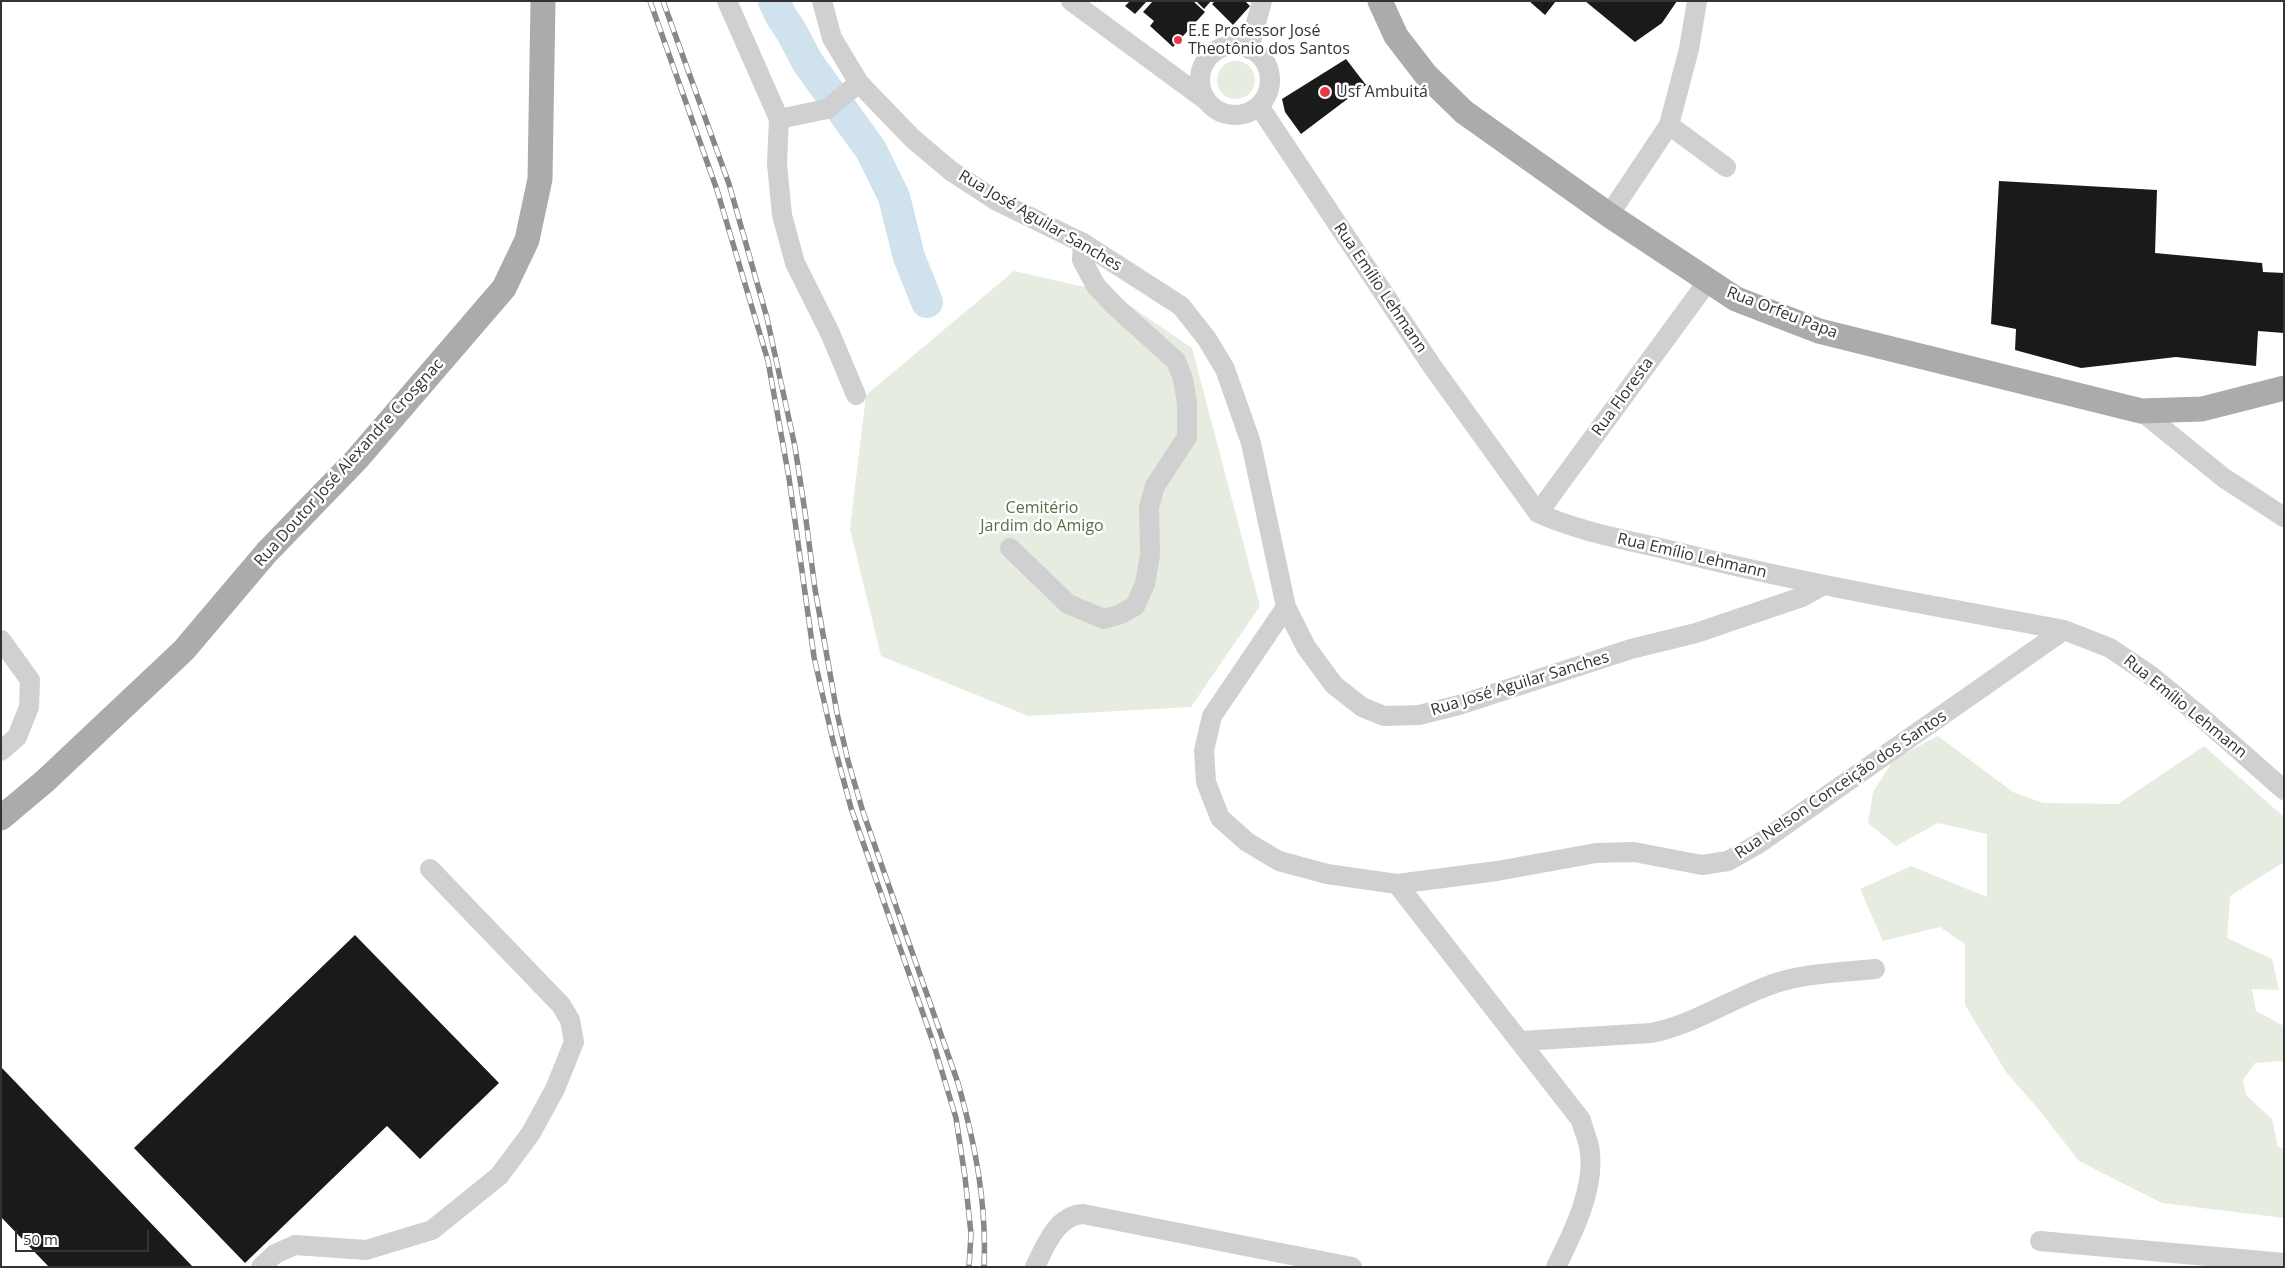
<!DOCTYPE html>
<html>
<head>
<meta charset="utf-8">
<style>
  body { margin:0 }
  #map { position:relative; width:2285px; height:1268px; overflow:hidden; background:#fff; font-family:"Open Sans",sans-serif }
  canvas { display:block }
  .frame { position:absolute; inset:0; border:2px solid #333; pointer-events:none }
  .scale { position:absolute; left:15px; top:1230px; width:134px; height:22px; box-sizing:border-box; border:2px solid #333; border-top:0; padding-left:6px; font-size:15px; line-height:18px; white-space:nowrap; color:#333; -webkit-text-stroke:4px #fff; paint-order:stroke }
</style>
</head>
<body>
<div id="map">
<canvas width="2285" height="1268"></canvas>
<div class="frame"></div>
<div class="scale">50 m</div>
</div>
<script>
const ctx = document.querySelector('canvas').getContext('2d');
ctx.lineJoin = 'round';
function fill(path, color) {
  ctx.fillStyle = color;
  ctx.fill(path, 'evenodd');
}
function strokePath(path, color, width, dash) {
  ctx.strokeStyle = color;
  ctx.lineWidth = width;
  ctx.lineCap = dash ? 'butt' : 'round';
  ctx.setLineDash(dash || []);
  ctx.stroke(path);
}
function drawText(font, color, halo, rows, align = 'center') {
  ctx.font = font + ' "Open Sans",sans-serif';
  ctx.lineWidth = 5;
  ctx.setLineDash([]);
  ctx.textBaseline = 'middle';
  ctx.strokeStyle = halo;
  ctx.fillStyle = color;
  for (const [text, x, y, turn = 0] of rows) {
    ctx.save();
    ctx.translate(x, y);
    ctx.rotate((+turn || 0) * Math.PI / 180);
    ctx.textAlign = isNaN(turn) ? turn : align;
    if (halo) ctx.strokeText(text, 0, 0);
    ctx.fillText(text, 0, 0);
    ctx.restore();
  }
}
const green = new Path2D(`
  M1217 80a19 19 0 1 1 38 0a19 19 0 1 1-38 0Z
  M1014 271 1111 293 1192 348 1260 606 1191 707 1028 716 881 656 850 529 866 395Z
  M1938 736 2013 792 2043 803 2118 804 2204 746 2284 817V862L2230 896 2227 938 2272 959 2279 990 2252 989 2256 1011 2284 1026V1061L2255 1063 2243 1080 2246 1095 2272 1119 2278 1147 2284 1148V1218L2162 1203 2079 1161 2039 1110 2006 1072 1965 1005V944L1940 927 1883 941 1860 889 1911 866 1987 897V834L1938 823 1896 846 1868 823 1873 792 1894 759Z`);
const river = new Path2D(`
  M774 1 781 16 791 31 808 63 871 150 894 197 909 257 927 302`);
const building = new Path2D(`
  M1130 1H1147L1135 14 1125 6Z
  M1153 1H1193L1205 12 1173 47 1150 26 1154 21 1143 12Z
  M1196 1H1211L1204 9Z
  M1215 1H1245L1250 6 1233 25 1212 4Z
  M1529 1H1556L1545 15Z
  M1585 1H1677L1662 23 1635 42Z
  M1346 59 1366 85 1301 134 1285 112 1282 99Z
  M1999 181 2157 190 2155 253 2262 263 2263 272 2284 273V333L2258 331 2256 366 2176 357 2081 368 2015 350 2016 329 1991 324Z
  M355 935 499 1083 420 1159 387 1126 245 1263 134 1148Z
  M1 1067 193 1267H49L1 1217Z`);
const minor = new Path2D(`
  M727 1 779 119 777 164 782 215 795 263 830 333 856 395
  M822 1 832 38 859 83 912 138 951 171 997 201 1083 243 1181 306 1207 339 1225 369 1251 443 1286 607 1306 647 1334 685 1362 707 1384 716 1419 715 1459 705 1631 649 1696 633 1802 597 1824 585
  M1071 1 1207 101
  M1200 80a35 35 0 1 1 70 0a35 35 0 1 1-70 0Z
  M1249 49 1262 1
  M1259 106 1432 366 1538 513C1582 533 1630 540 1677 552 1805 584 1935 606 2064 630L2110 648 2150 675 2199 715 2284 790
  M779 119 827 109 859 83
  M1669 125 1689 49 1697 1
  M1609 215 1669 125 1726 167
  M2141 411 2224 478 2284 517
  M1538 513 1708 281
  M1010 548 1068 604 1104 619 1121 614 1135 606 1145 584 1150 555 1149 507 1155 486 1187 437V403L1183 379 1176 361 1116 307 1096 286 1082 260 1083 243
  M1286 607 1212 716 1204 751 1206 782 1220 818 1247 842 1279 861 1327 874 1397 884 1497 871 1596 853 1634 852 1702 865 1728 861 1758 844 2064 630
  M1 640 30 680 29 707 17 737 1 751
  M1397 884 1581 1120C1583 1129 1587 1137 1589 1146 1597 1185 1573 1233 1556 1267
  M1521 1041 1651 1033C1692 1025 1726 1002 1765 987 1799 973 1838 973 1875 969
  M2040 1241 2284 1263
  M261 1267 275 1254 295 1245 366 1250 432 1230 499 1176 531 1133 555 1089 574 1042 570 1020 561 1005 430 869
  M1035 1267C1045 1246 1057 1215 1083 1214L1352 1267`);
const major = new Path2D(`
  M1380 1 1396 36 1426 75 1464 112 1609 215 1736 299 1819 331 2141 411 2202 409 2284 388
  M1 818 45 781 184 650 267 552 357 459 504 288 527 240 540 179 543 1`);
const rail = new Path2D(`
  M650 1 717 190 768 361 789 478 814 657 833 741 851 808 933 1042 956 1118 965 1177 971 1234 969 1267
  M663 1 729 184 767 318 795 447 805 512 815 589 837 713 848 761 863 812 958 1083C975 1144 987 1203 984 1267`);
const markers = [
  [1178,40,5,"#e63946"],
  [1325,92,6,"#e63946"]
];
const poiNames = [
  ["E.E Professor José",1188,31],
  ["Theotônio dos Santos",1188,49],
  ["Usf Ambuitá",1336,92]
];
const streetNames = [
  ["Rua José Aguilar Sanches",1040,221,30],
  ["Rua Emílio Lehmann",1380,288,56],
  ["Rua Orfeu Papa",1782,313,21],
  ["Rua Floresta",1623,397,-54],
  ["Rua Doutor José Alexandre Crosgnac",349,463,-48],
  ["Rua Emílio Lehmann",1692,556,13],
  ["Rua José Aguilar Sanches",1520,684,-17],
  ["Rua Emílio Lehmann",2185,707,39],
  ["Rua Nelson Conceição dos Santos",1841,785,-34]
];
const parkNames = [
  ["Cemitério",1042,508],
  ["Jardim do Amigo",1042,526]
];
fill(green, '#e6ecdf');
strokePath(river, '#cfe2ee', 32);
fill(building, '#1a1a1a');
strokePath(minor, '#d0d0d0', 20);
strokePath(major, '#ababab', 25);
strokePath(rail, '#888', 5.5);
strokePath(rail, '#fff', 4, [11]);
for (const [x, y, r, color] of markers) {
  const dot = new Path2D();
  dot.arc(x, y, r, 0, 2 * Math.PI);
  ctx.fillStyle = color;
  ctx.fill(dot);
  strokePath(dot, '#fff', 2);
}
drawText('16px', '#333', '#fff', poiNames, 'left');
drawText('16px', '#333', '#fff', streetNames);
drawText('16px', '#56703f', '#fff', parkNames);
</script>
</body>
</html>
